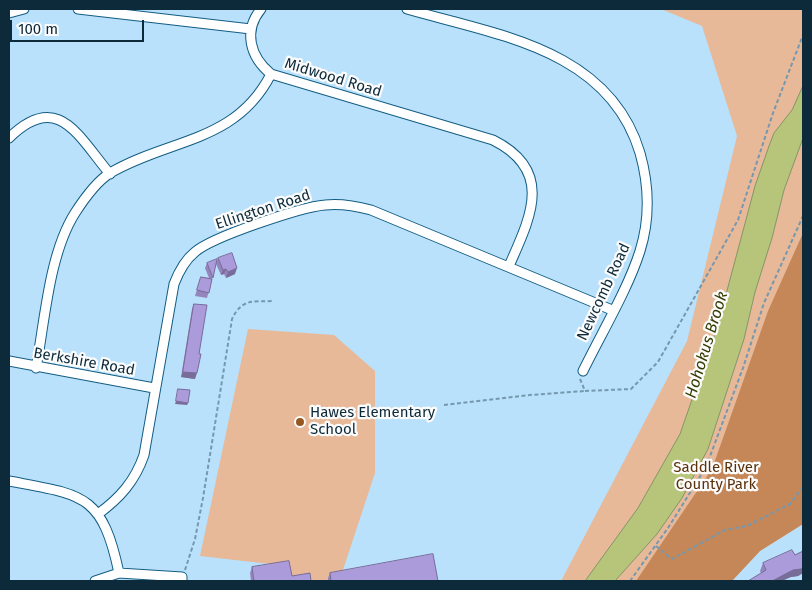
<!DOCTYPE html>
<html>
<head>
<meta charset="utf-8">
<style>
  body { margin:0 }
  #map { position:relative; width:812px; height:590px; overflow:hidden; background:#b9e1fb; font-family:"Fira Sans",sans-serif }
  canvas { display:block }
  .frame { position:absolute; inset:0; border:10px solid #0d2a3a; pointer-events:none }
  .scale { position:absolute; left:10px; top:20px; width:134px; height:22px; box-sizing:border-box; border:2px solid #0d2a3a; border-top:0; padding-left:6px; font-size:15px; line-height:18px; white-space:nowrap; color:#0d2a3a; -webkit-text-stroke:4px #fcfcfc; paint-order:stroke }
</style>
</head>
<body>
<div id="map">
<canvas width="812" height="590"></canvas>
<div class="frame"></div>
<div class="scale">100 m</div>
</div>
<script>
const ctx = document.querySelector('canvas').getContext('2d');
ctx.lineJoin = 'round';
function fill(path, color) {
  ctx.fillStyle = color;
  ctx.fill(path, 'evenodd');
}
function strokePath(path, color, width, dash) {
  ctx.strokeStyle = color;
  ctx.lineWidth = width;
  ctx.lineCap = dash ? 'butt' : 'round';
  ctx.setLineDash(dash || []);
  ctx.stroke(path);
}
function drawText(font, color, halo, rows, align = 'center') {
  ctx.font = font + ' "Fira Sans",sans-serif';
  ctx.lineWidth = 4.5;
  ctx.setLineDash([]);
  ctx.textBaseline = 'middle';
  ctx.strokeStyle = halo;
  ctx.fillStyle = color;
  for (const [text, x, y, turn = 0] of rows) {
    ctx.save();
    ctx.translate(x, y);
    ctx.rotate((+turn || 0) * Math.PI / 180);
    ctx.textAlign = isNaN(turn) ? turn : align;
    if (halo) ctx.strokeText(text, 0, 0);
    ctx.fillText(text, 0, 0);
    ctx.restore();
  }
}
const green = new Path2D(`
  M661 9H803V524L760 551 732 581H561L687 341 737 136 702 26Z
  M248 329 334 335 375 371V473L341 576 328 578V581H292L287 566 200 556Z`);
const forest = new Path2D(`
  M803 233V524L760 551 732 581H636L712 469 768 311Z`);
const water = new Path2D(`
  M803 86V138L784 190 772 238 755 292 744 339 708 449 682 498 657 534 615 581H585L638 508 680 434 717 328 755 186 769 146 774 133 792 110Z`);
const path = new Path2D(`
  M580 379 585 391 631 389 658 362 738 220 773 113 803 35
  M444 405 530 395 585 391
  M656 546 672 559 725 530 747 526 790 504 803 487
  M185 570 195 539 203 498 232 319C242 298 253 302 274 301
  M630 581 668 528 706 467 743 368 764 303 803 216`);
const minor = new Path2D(`
  M78 9 251 29
  M261 9C243 31 250 57 271 74L493 140C555 171 530 218 509 266
  M407 9C497 35 609 49 640 153 649 185 650 219 640 251 628 289 601 334 583 371
  M9 13 24 9
  M9 138C58 90 78 136 110 174
  M9 361 154 388
  M36 368C45 320 49 254 75 213 84 199 96 182 110 173 170 138 236 143 271 74
  M9 481C83 495 102 493 119 573
  M98 514C120 498 135 481 144 455L174 284C179 271 185 260 195 252 212 237 301 207 325 205 341 203 356 206 371 210L612 310
  M95 581 119 573 182 577V581`);
const wall = new Path2D(`
  M218 258 235 274 226 278 224 274 221 275 216 264 207 298 195 296 201 277 209 278 205 268 207 263H216Z
  M194 304 195 379 181 377 192 309Z
  M803 551V573L798 576 791 577 761 573 760 571 763 563 795 555Z
  M252 567 292 576 311 581H251L250 573Z
  M330 573 438 581H328V578Z`);
const shadedWall = new Path2D(`
  M237 268 235 274 226 278 228 272Z
  M226 269 224 274 221 275 223 270Z
  M183 372 197 373 195 379 181 377Z
  M176 401 188 403 187 405 175 404Z
  M803 568V573L798 576 791 577 782 581H772L793 570Z`);
const building = new Path2D(`
  M232 253 237 268 228 272 226 269 223 270 218 258Z
  M217 259 213 278 207 263Z
  M201 277 212 279 209 293 197 290Z
  M194 304 207 305 199 354H201L197 373 183 372Z
  M178 389 190 390 188 403 176 401Z
  M792 550 795 555 803 551V568L801 569 793 570 772 581H748L766 570 763 563Z
  M433 554 438 581H331L330 573Z
  M289 561 292 576 310 573 311 581H254L252 567Z`);
const markers = [
  [300,422,5,"#975721"]
];
const streetNames = [
  ["Midwood Road",333,78,17],
  ["Ellington Road",263,210,-18],
  ["Newcomb Road",604,292,-65],
  ["Berkshire Road",84,362,10]
];
const poiNames = [
  ["Hawes Elementary",310,413],
  ["School",310,430]
];
const parkNames = [
  ["Saddle River",716,468],
  ["County Park",716,485]
];
const waterNames = [
  ["Hohokus Brook",707,345,-73]
];
fill(green, '#e7b999');
fill(forest, '#c58758');
fill(water, '#b7c57a');
strokePath(water, '#849667', 1);
strokePath(minor, '#135d83', 11);
strokePath(path, '#7598ae', 2, [4, 2.5]);
strokePath(minor, '#fff', 9);
fill(wall, '#9485bb');
fill(shadedWall, '#786c99');
fill(building, '#ac9bda');
strokePath(building, '#786c99', 1);
for (const [x, y, r, color] of markers) {
  const dot = new Path2D();
  dot.arc(x, y, r, 0, 2 * Math.PI);
  ctx.fillStyle = color;
  ctx.fill(dot);
  strokePath(dot, '#fcfcfc', 2);
}
drawText('15px', '#0d2a3a', '#fcfcfc', streetNames);
drawText('15px', '#0d2a3a', '#fcfcfc', poiNames, 'left');
drawText('15px', '#5b310c', '#fcfcfc', parkNames);
drawText('italic 16px', '#373e03', '#fcfcfc', waterNames);
</script>
</body>
</html>
